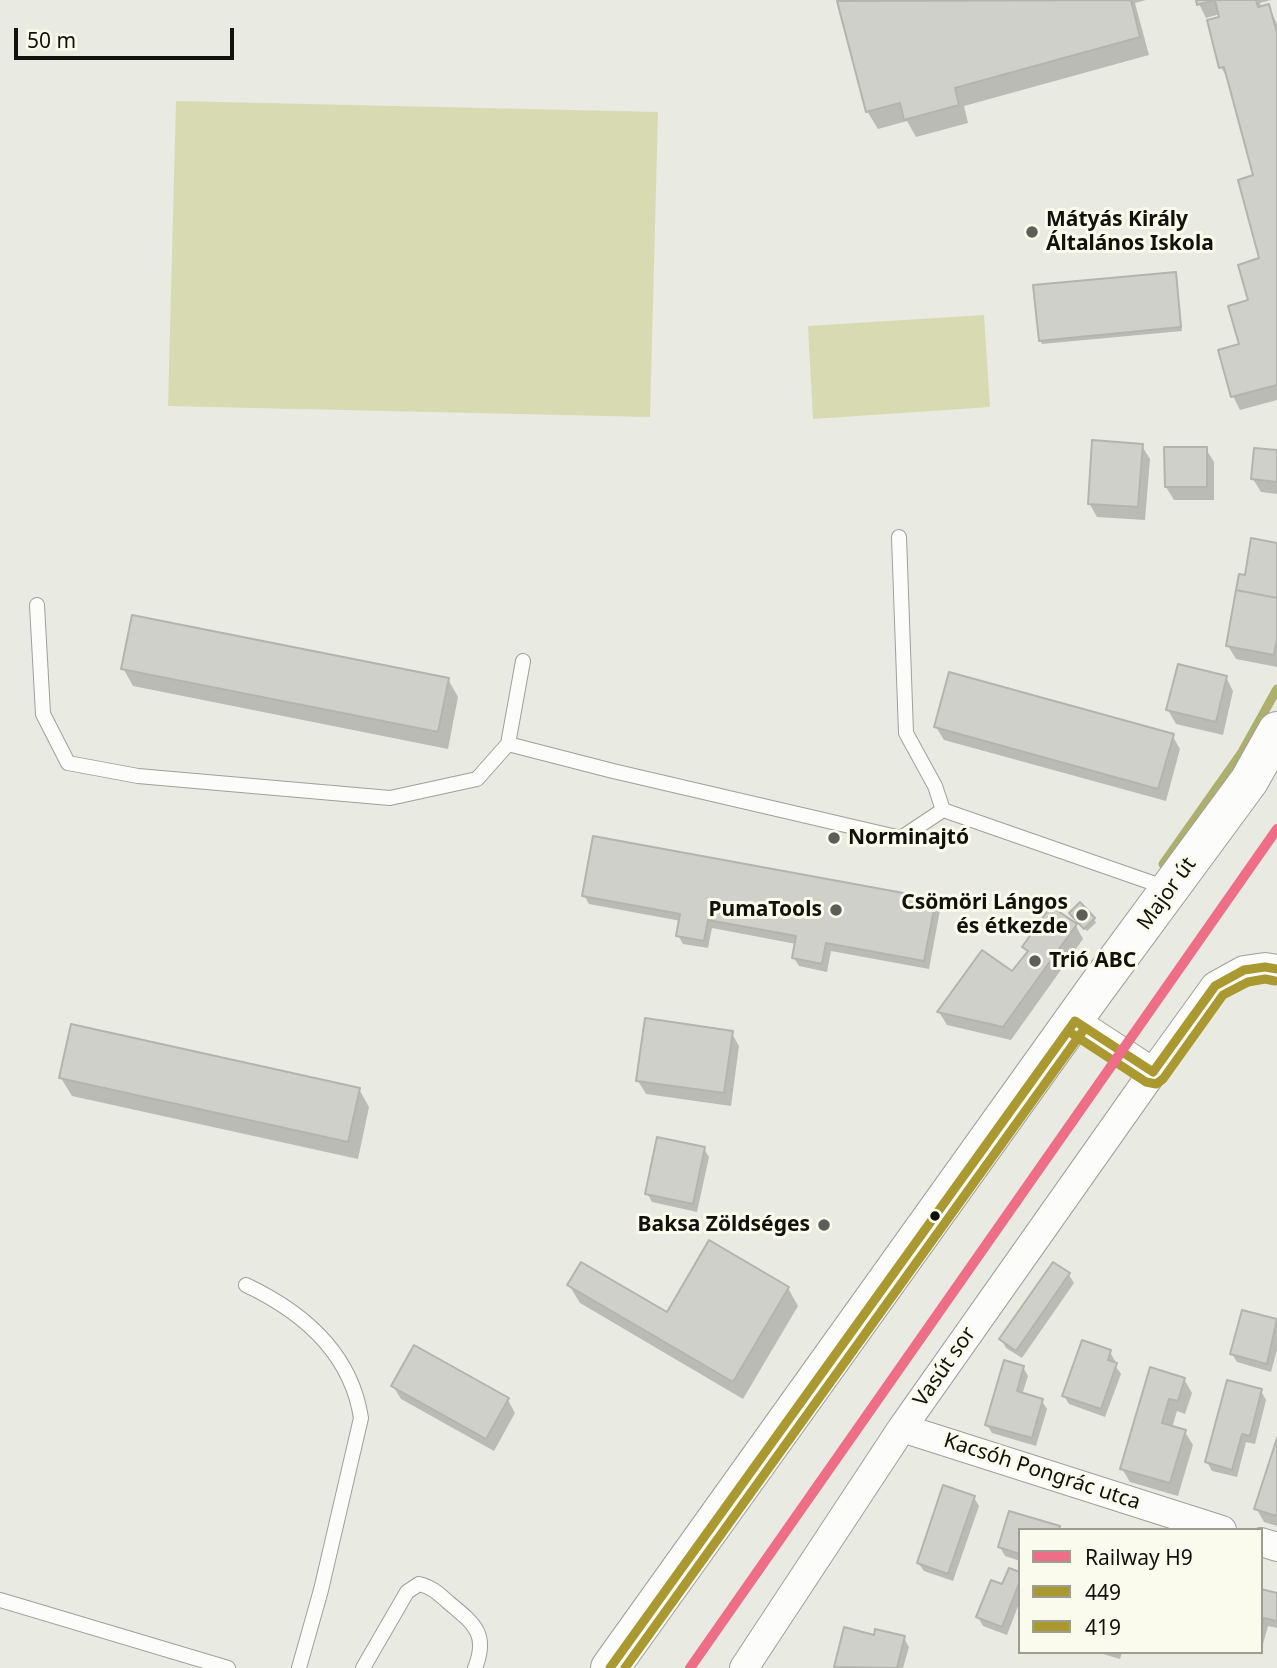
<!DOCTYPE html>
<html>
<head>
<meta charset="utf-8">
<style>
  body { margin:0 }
  #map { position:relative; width:1277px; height:1668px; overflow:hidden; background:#e9eae2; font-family:"Noto Sans",sans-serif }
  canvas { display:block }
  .legend { position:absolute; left:1018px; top:1528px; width:245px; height:126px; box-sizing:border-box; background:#fafbec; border:2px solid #9d9e93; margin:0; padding:9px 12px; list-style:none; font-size:21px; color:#12120d }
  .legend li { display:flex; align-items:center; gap:14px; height:35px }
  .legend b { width:35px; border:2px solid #9d9e93 }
  .scale { position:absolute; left:14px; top:28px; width:220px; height:32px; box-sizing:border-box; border:4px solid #12120d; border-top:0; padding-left:9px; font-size:21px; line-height:24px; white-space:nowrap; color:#12120d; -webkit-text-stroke:5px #fafbec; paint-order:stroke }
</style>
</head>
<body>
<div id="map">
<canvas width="1277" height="1668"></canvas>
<ul class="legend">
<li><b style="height:9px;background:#ed6e86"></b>Railway H9</li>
<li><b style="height:9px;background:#a99930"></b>449</li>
<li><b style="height:9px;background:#a99930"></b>419</li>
</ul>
<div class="scale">50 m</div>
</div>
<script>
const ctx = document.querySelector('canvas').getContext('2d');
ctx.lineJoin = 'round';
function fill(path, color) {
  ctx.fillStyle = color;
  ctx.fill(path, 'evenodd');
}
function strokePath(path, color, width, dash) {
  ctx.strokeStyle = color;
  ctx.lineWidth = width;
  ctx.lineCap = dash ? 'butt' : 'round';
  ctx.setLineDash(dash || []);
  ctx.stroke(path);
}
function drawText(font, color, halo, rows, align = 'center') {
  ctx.font = font + ' "Noto Sans",sans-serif';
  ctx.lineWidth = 6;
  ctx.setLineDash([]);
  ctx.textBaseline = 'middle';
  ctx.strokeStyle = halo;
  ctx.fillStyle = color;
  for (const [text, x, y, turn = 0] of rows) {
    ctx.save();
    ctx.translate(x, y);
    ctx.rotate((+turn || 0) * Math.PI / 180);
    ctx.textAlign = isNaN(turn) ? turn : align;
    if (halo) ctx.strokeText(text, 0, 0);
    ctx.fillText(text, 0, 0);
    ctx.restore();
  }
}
const green = new Path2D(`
  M176 101 658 112 650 417 168 406Z
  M984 315 990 407 813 419 808 326Z`);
const shadow = new Path2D(`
  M845 0H1146L1135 3 1149 55 964 106 968 123 916 137 907 121 878 129 867 111 839 2Z
  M1197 0H1271L1260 3 1261 8 1268 6 1277 24V400L1240 410 1233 396 1241 346 1261 259 1255 177 1229 81 1221 67 1220 14 1206 18Z
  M1175 274 1182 331 1042 344 1040 340Z
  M1142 446 1150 459 1145 520 1097 517 1089 503Z
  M1206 449 1214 462V500H1174L1166 487Z
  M1277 452V494L1261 492 1253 479Z
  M1277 545V667L1236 659 1228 646Z
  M123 668 448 679 458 697 448 749 133 686Z
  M1226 677 1233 691 1223 735 1176 724 1168 710Z
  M936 727 1172 735 1180 749 1166 801 944 740Z
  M584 895 935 901 940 910 929 969 831 951 827 972 799 966 794 958 796 944 712 928 708 948 683 944 678 935 681 921 589 904Z
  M1073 917 1094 919 1096 923 1087 931Z
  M1076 926 1083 939 1011 1040 947 1025 939 1012 1013 974 1028 953 1024 947Z
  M731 1032 739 1046 731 1106 646 1094 638 1081Z
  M61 1078 359 1089 369 1107 358 1159 72 1096Z
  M704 1149 709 1157 697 1212 652 1202 647 1193Z
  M1053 1264 1069 1275 1074 1283 1022 1358 1006 1348 1001 1339Z
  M569 1285 667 1314 788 1288 798 1306 743 1399 580 1303Z
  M1243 1312 1277 1321V1350L1271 1372 1237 1362 1232 1354Z
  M1110 1352 1115 1361 1114 1364 1121 1374 1105 1417 1069 1404 1064 1396Z
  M1023 1367 1028 1376 1022 1395 1042 1401 1047 1409 1036 1446 992 1433 987 1425Z
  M1151 1370 1184 1379 1192 1393 1185 1414 1177 1411 1172 1428 1185 1432 1193 1445 1178 1496 1130 1482 1122 1469Z
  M393 1386 508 1400 515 1413 494 1451 401 1399Z
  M1261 1391 1266 1400 1255 1444 1246 1442 1237 1477 1212 1471 1207 1462Z
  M1277 1444V1526L1264 1522 1256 1508Z
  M974 1498 979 1506 953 1581 924 1571 918 1563Z
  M1010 1513 1059 1528 1060 1530H1020V1561L1005 1556 1000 1547Z
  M1020 1574V1601L1007 1635 983 1626 978 1617 1003 1586Z
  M1261 1591 1277 1595V1628L1268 1626 1263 1644 1261 1643Z
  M875 1637 904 1638 909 1647 903 1668H837Z
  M1096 1652H1122L1120 1659Z`);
const stream = new Path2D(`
  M1163 864 1242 752 1277 689`);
const building = new Path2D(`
  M1131 0 1140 37 955 88 959 105 904 120 900 103 866 112 837 1Z
  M1196 0H1256L1258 7 1269 4 1277 33V385L1231 397 1218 350 1239 344 1228 306 1248 300 1238 265 1259 258 1238 180 1253 175 1224 67 1219 68 1207 20 1219 17 1215 0 1197 5Z
  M1176 272 1181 327 1039 341 1033 285Z
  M1092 440 1143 444 1138 507 1088 504Z
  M1164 447H1207V487H1165Z
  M1254 448 1277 450V482L1251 479Z
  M1251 538 1277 543V598L1236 590 1239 574 1245 575Z
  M1236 590 1277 598V639L1274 655 1226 646Z
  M132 615 449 678 438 732 121 669Z
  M1178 664 1227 676 1216 722 1166 710Z
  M949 672 1174 734 1158 789 934 727Z
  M593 836 936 899 924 961 826 943 822 964 792 958 796 936 708 920 704 941 676 936 680 914 582 896Z
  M1080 902 1095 918 1084 929 1069 913Z
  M1051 906 1077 924 1003 1027 937 1012 982 950 1012 971 1028 951 1022 947Z
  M645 1018 733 1031 724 1093 636 1081Z
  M71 1024 360 1088 348 1142 59 1078Z
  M657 1137 705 1147 693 1204 645 1194Z
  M709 1240 789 1287 733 1382 567 1285 581 1262 667 1312Z
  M1053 1262 1070 1273 1016 1351 999 1339Z
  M1242 1310 1277 1319 1267 1364 1230 1354Z
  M1082 1340 1111 1350 1108 1360 1117 1363 1101 1409 1062 1396Z
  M414 1345 509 1398 486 1439 391 1386Z
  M1004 1360 1024 1366 1017 1391 1043 1399 1032 1438 985 1425Z
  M1150 1367 1185 1378 1178 1401 1169 1399 1162 1423 1186 1430 1170 1483 1120 1469Z
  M1227 1380 1262 1389 1250 1436 1242 1434 1232 1470 1205 1462Z
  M1277 1438V1516L1254 1509Z
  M943 1485 975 1496 948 1574 917 1563Z
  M1009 1511 1060 1526 1059 1530H1020V1554L998 1547Z
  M1009 1568 1020 1572V1581L1002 1627 976 1617 991 1580 1002 1584Z
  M1261 1589 1277 1593V1621L1264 1618 1261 1627Z
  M844 1627 874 1635 875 1629 905 1636 897 1668 834 1667Z`);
const lane = new Path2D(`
  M899 537 906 733 935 786 943 810
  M37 605 43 714 68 763 138 776 390 798 477 779 508 744 613 771 901 838 943 810 1167 888
  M508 744 523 661
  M246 1285C303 1312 351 1353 361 1418L321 1590 299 1668
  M0 1600 228 1668
  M363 1668 407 1592 419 1584C432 1587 439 1594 448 1602 473 1623 489 1633 475 1668`);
const street = new Path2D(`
  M1075 1021 1153 1072 1215 986 1244 970 1265 967 1277 969
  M902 1428 1222 1530
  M1261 1542 1277 1547
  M744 1668 902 1428 1153 1072`);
const secondary = new Path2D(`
  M610 1668 1095 990 1249 781 1277 731`);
const bus1 = new Path2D(`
  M1075 1021 1153 1072 1215 986 1244 970 1265 967 1277 969
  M610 1668 1075 1021`);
const bus2 = new Path2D(`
  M1068 1031 1146 1082 1156 1084 1163 1079 1223 995 1248 982 1265 979 1275 981
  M625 1668 1085 1028`);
const rail1 = new Path2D(`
  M690 1668 1277 829`);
const markers = [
  [1032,232,7,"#5d5e58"],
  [834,838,7,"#5d5e58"],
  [836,910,7,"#5d5e58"],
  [1082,915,7,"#5d5e58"],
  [1035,961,7,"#5d5e58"],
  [935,1216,6,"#12120d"],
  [824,1225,7,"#5d5e58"]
];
const poiNames = [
  ["Mátyás Király",1046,220],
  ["Általános Iskola",1046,244],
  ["Norminajtó",848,838],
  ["Csömöri Lángos",1068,903,"right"],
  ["és étkezde",1068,927,"right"],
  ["PumaTools",822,910,"right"],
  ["Trió ABC",1049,961],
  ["Baksa Zöldséges",810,1225,"right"]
];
const streetNames = [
  ["Major út",1167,894,-54],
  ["Vasút sor",945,1367,-55],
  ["Kacsóh Pongrác utca",1042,1472,18]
];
fill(green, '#d8dbb1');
fill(shadow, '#0003');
strokePath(stream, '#adaf6e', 9);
fill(building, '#cfd0ca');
strokePath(building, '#b3b4ae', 2);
strokePath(lane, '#9fa099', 16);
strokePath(street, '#9fa099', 30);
strokePath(secondary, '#9fa099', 40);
strokePath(lane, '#fcfcfb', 14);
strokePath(street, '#fcfcfb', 28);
strokePath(secondary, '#fcfcfb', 38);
strokePath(bus1, '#a99930', 9);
strokePath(bus2, '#a99930', 9);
strokePath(rail1, '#ed6e86', 10);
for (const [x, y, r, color] of markers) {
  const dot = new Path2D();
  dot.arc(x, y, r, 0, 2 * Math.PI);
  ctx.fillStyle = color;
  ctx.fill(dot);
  strokePath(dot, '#fafbec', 2.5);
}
drawText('bold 21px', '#12120d', '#fafbec', poiNames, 'left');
drawText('21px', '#12120d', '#fafbec', streetNames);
</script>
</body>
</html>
